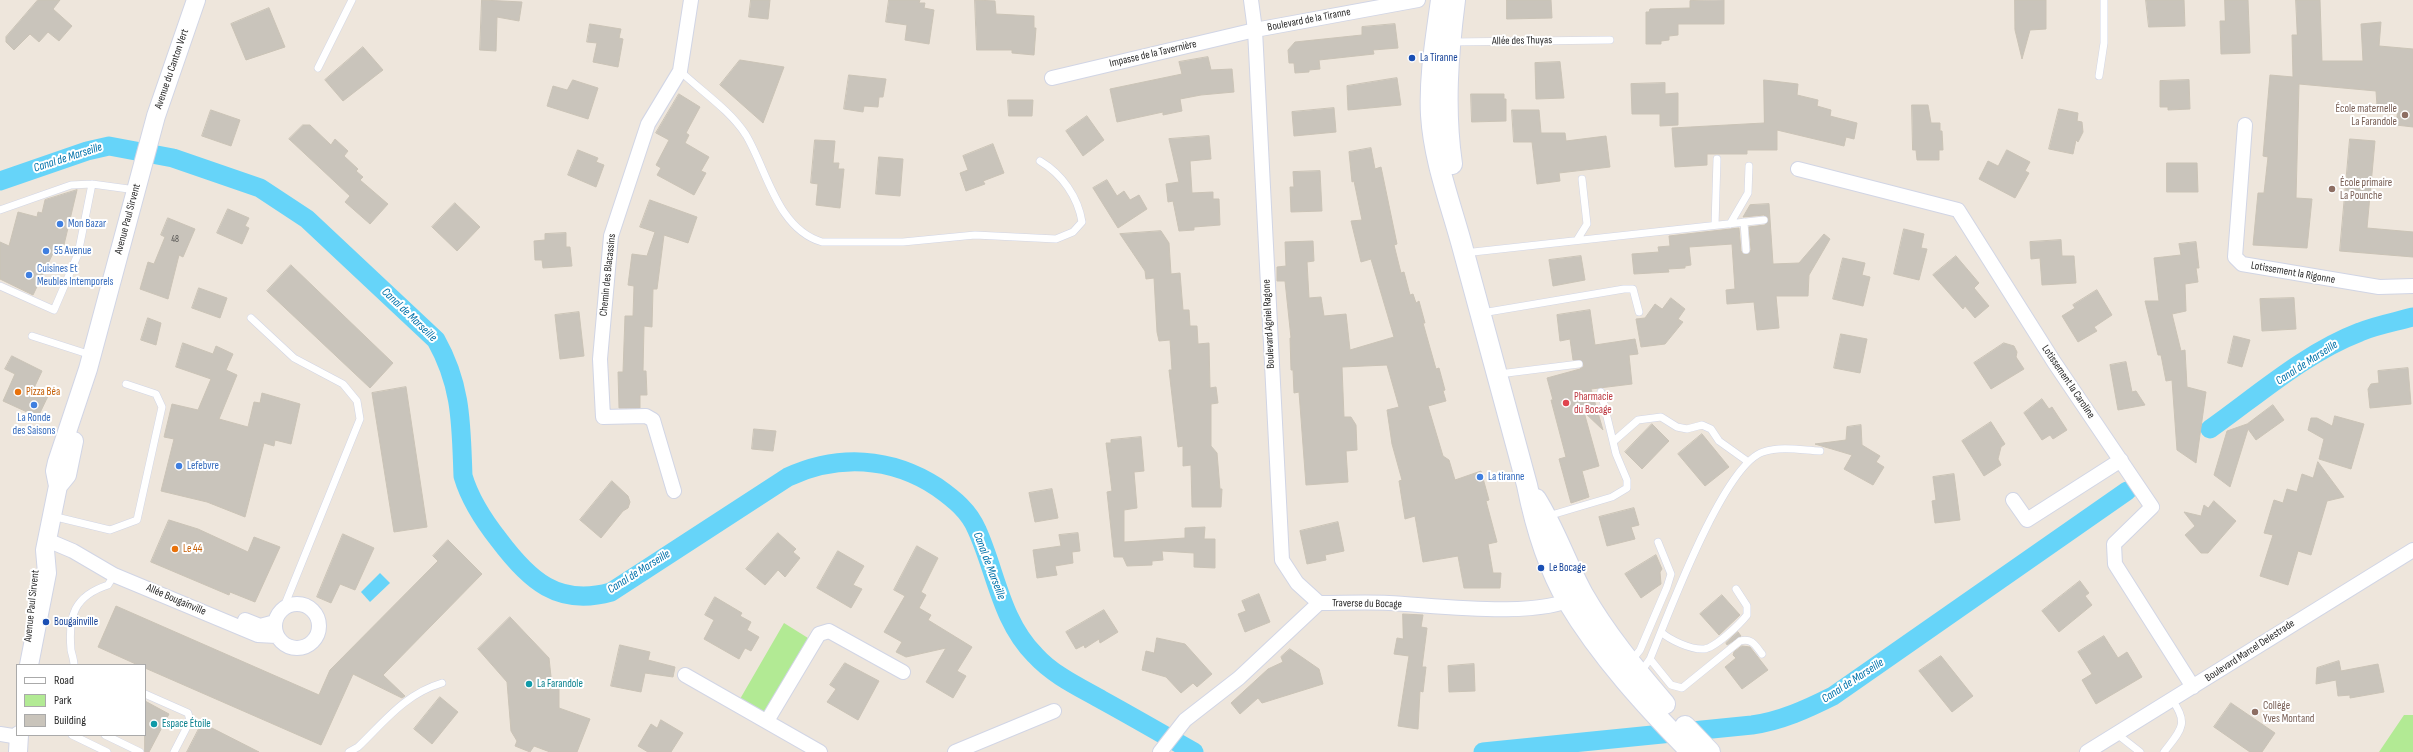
<!DOCTYPE html>
<html>
<head>
<meta charset="utf-8">
<style>
  body { margin:0 }
  #map { position:relative; width:2413px; height:752px; overflow:hidden; background:#eee6dc; font-family:"Sofia Sans Condensed",sans-serif }
  canvas { display:block }
  .legend { position:absolute; left:16px; top:664px; width:130px; height:72px; box-sizing:border-box; background:#fff; border:1px solid #aaa; margin:0; padding:5px 7px; list-style:none; font-size:12px; color:#2b2b2b }
  .legend li { display:flex; align-items:center; gap:8px; height:20px }
  .legend b { width:20px; border:1px solid #aaa }
</style>
</head>
<body>
<div id="map">
<canvas width="2413" height="752"></canvas>
<ul class="legend">
<li><b style="height:5px;background:#fff"></b>Road</li>
<li><b style="height:11px;background:#b2ea94"></b>Park</li>
<li><b style="height:11px;background:#c9c4bb"></b>Building</li>
</ul>
</div>
<script>
const ctx = document.querySelector('canvas').getContext('2d');
ctx.lineJoin = 'round';
function fill(path, color) {
  ctx.fillStyle = color;
  ctx.fill(path, 'evenodd');
}
function strokePath(path, color, width, dash) {
  ctx.strokeStyle = color;
  ctx.lineWidth = width;
  ctx.lineCap = dash ? 'butt' : 'round';
  ctx.setLineDash(dash || []);
  ctx.stroke(path);
}
function drawText(font, color, halo, rows, align = 'center') {
  ctx.font = font + ' "Sofia Sans Condensed",sans-serif';
  ctx.lineWidth = 4;
  ctx.setLineDash([]);
  ctx.textBaseline = 'middle';
  ctx.strokeStyle = halo;
  ctx.fillStyle = color;
  for (const [text, x, y, turn = 0] of rows) {
    ctx.save();
    ctx.translate(x, y);
    ctx.rotate((+turn || 0) * Math.PI / 180);
    ctx.textAlign = isNaN(turn) ? turn : align;
    if (halo) ctx.strokeText(text, 0, 0);
    ctx.fillText(text, 0, 0);
    ctx.restore();
  }
}
const green = new Path2D(`
  M784 623 808 638 763 714 740 699Z
  M2404 715H2413V752H2379Z`);
const water = new Path2D(`
  M380 573 390 583 370 602 361 592Z`);
const canal = new Path2D(`
  M0 181 87 151 109 146 173 158 260 188 307 219 436 340C462 386 461 425 463 476 470 500 484 521 499 540 529 580 558 607 611 592L788 477C838 454 891 457 937 487 954 499 969 511 977 530 996 572 1001 621 1035 655 1053 675 1079 687 1102 700 1133 717 1164 735 1194 752
  M2210 429C2258 395 2305 353 2360 332 2377 325 2395 322 2413 317
  M1483 752 1752 725C1781 721 1807 709 1833 696L2127 491`);
const building = new Path2D(`
  M38 0H60L53 9 72 26 59 41 48 32 39 42 30 34 14 50 6 42V37Z
  M482 0 522 2 519 21 497 17 496 51 480 50Z
  M751 0H770L768 19 749 17Z
  M889 0H920L919 3H925L924 8 934 10 929 44 905 40 907 25 886 22Z
  M975 0 995 1 996 14 1034 16V28H1036L1034 55 1012 53V50H977Z
  M1507 0H1551L1552 18 1507 19Z
  M1724 0V24H1678V35L1669 36V40L1661 41V44H1646V12H1649L1650 9 1690 8V1Z
  M2015 0H2046V29L2030 30 2022 59 2015 30Z
  M2146 0H2184L2185 26 2149 27Z
  M2225 0H2248L2250 53 2221 54 2220 21H2225Z
  M2296 0H2320L2322 61H2363L2361 24 2381 22 2379 46 2413 49V127L2396 125 2398 108 2377 106 2376 91 2299 84 2296 198 2312 199 2307 248 2253 245 2258 193H2264L2268 157 2263 156 2270 75 2293 77 2292 35H2297Z
  M269 8 285 47 246 60 231 24Z
  M590 24 621 29 619 38 623 39 618 67 593 62 597 43 587 42Z
  M1395 24 1398 48 1373 50 1374 54 1319 60 1320 69 1309 70V72L1295 73 1294 63H1289L1288 50 1295 42 1362 35V27Z
  M363 47 383 70 343 101 325 80Z
  M1208 57 1211 70 1232 69 1234 92 1201 95 1180 99 1182 111 1163 115V112L1117 122 1110 89 1182 74 1179 62Z
  M740 60 784 67 763 123 720 85Z
  M1560 62 1564 98 1536 99 1535 63Z
  M849 75 886 79 883 97H879L878 107 864 106 863 112 844 109Z
  M1397 78 1401 105 1348 110 1347 86Z
  M573 80 598 88 588 119 547 106 553 86 567 90Z
  M1764 80 1798 84 1797 95 1818 100 1817 106 1831 110 1830 116 1857 123 1854 139 1846 137 1844 146 1777 130V150H1747V154H1707V165L1675 167 1672 128 1764 123Z
  M2189 80 2190 109 2168 110V107H2160V81Z
  M1665 83V94L1678 93V125L1660 126V114H1632L1631 84Z
  M679 94 700 107 686 133 689 135 685 143 709 157 701 171 706 173 694 195 657 175 661 168 656 165 669 140 656 133Z
  M1471 94H1504V99H1506V121L1472 122Z
  M1008 100H1033L1032 116H1009Z
  M1912 105H1928L1931 123H1940V131H1942L1943 150H1939V160H1917L1916 150H1913Z
  M1334 108 1336 132 1294 136 1292 112Z
  M2059 109 2078 113 2077 121 2082 122 2083 132 2078 142 2076 140 2073 154 2049 149Z
  M211 110 240 120 231 146 202 136Z
  M1512 110H1539L1541 133H1565L1566 141 1606 136 1610 167 1559 173 1560 181 1537 184 1532 142H1514Z
  M1087 116 1104 140 1083 156 1066 131Z
  M303 125H310L331 145 335 139 348 151 344 156 358 169 356 171 363 177 360 180 388 204 370 224 345 202 350 196 289 139Z
  M1209 136 1211 159 1190 161 1192 193 1213 192V199H1219L1220 225 1194 227V230L1179 231 1173 201 1168 202 1166 184 1179 182 1169 139Z
  M2350 139 2375 141 2367 228 2413 232V257L2340 251Z
  M815 140 835 141 833 163H839L838 169H844L840 208 816 205 818 184 811 183Z
  M993 144 1004 173 983 181 985 184 966 191 960 173 968 170 963 156Z
  M1371 148 1375 169 1381 167 1397 244 1394 245 1401 273 1404 272 1410 295 1413 294 1416 303 1419 301 1425 323H1423L1436 369 1439 368 1445 390 1443 391 1446 401 1428 406 1443 456 1449 460 1455 480 1481 471 1489 500 1486 501 1497 542 1488 544 1493 573H1501L1500 588H1464L1458 556 1423 562 1415 516 1405 519 1399 481 1402 480 1392 444 1387 410 1399 407 1387 365 1342 367 1344 417H1351L1356 425 1357 450 1346 451 1348 482 1306 485 1299 392 1294 393 1293 370H1291L1290 338H1291L1285 281H1277V267L1286 266 1285 242 1313 241 1314 261 1307 262 1309 298 1321 297 1324 316 1346 314 1350 350 1394 337 1371 259 1361 262 1351 221 1362 220 1354 181 1352 182 1349 152Z
  M578 150 598 158 596 162 604 165 596 187 568 175Z
  M2007 150 2030 162 2025 171 2029 173 2015 198 1979 179 1988 161 1998 166Z
  M879 157 903 159 900 196 876 194Z
  M2167 163H2197L2198 192H2167Z
  M1320 171 1322 211 1291 212 1290 187H1294L1293 172Z
  M1107 180 1117 196 1124 191 1130 200 1139 195 1147 209 1118 228 1093 188Z
  M77 190 63 249 56 247 33 295 0 279V242L9 246 18 212 37 217 38 212 42 213 45 200Z
  M650 200 697 217 688 243 664 235 657 289H653L652 327 644 326 643 371H646L647 395H640V408H619L618 372H623L625 316H633L634 286 628 285 632 254 647 256 655 232 640 227Z
  M455 203 480 227 457 251 432 227Z
  M1769 204 1773 264 1799 263 1824 234 1830 239 1809 275 1808 296H1776L1779 328 1757 330 1754 302 1727 304 1726 290 1735 289 1732 244 1689 247 1691 265 1685 266V268L1668 269 1669 272 1634 274 1632 254 1659 252 1658 247 1670 246 1669 236 1739 228 1741 251 1743 254H1748L1751 250 1749 227 1765 225 1769 219 1764 215 1743 217 1750 205Z
  M228 209 249 218 245 226 249 228 242 244 217 233Z
  M168 218 195 229 183 257 179 255 168 299 140 289 148 262 154 264 165 237 161 235Z
  M1904 229 1924 234 1921 248 1927 249 1919 280 1894 274Z
  M1161 231 1169 243 1171 274 1180 273 1183 310H1189L1190 326H1197L1198 344 1209 343 1210 388 1216 387 1218 403 1211 404V446L1217 453 1220 489H1222L1221 507H1192L1191 465 1183 466V446L1178 447 1169 370H1172L1170 340 1159 341 1157 332 1154 278 1146 279 1145 271 1120 234Z
  M566 233V247H570L572 266 543 268 542 260H535L534 241 545 240V234Z
  M2061 240 2062 256H2074L2076 283 2042 285 2040 258 2031 259 2030 242Z
  M2196 242 2199 268H2196L2198 282 2185 284 2186 311 2172 314 2181 351 2185 350 2187 387 2206 392 2196 463 2177 450 2172 380 2166 381 2161 355H2158L2145 301H2159L2154 258 2181 255 2179 244Z
  M1581 256 1585 280 1553 286 1549 260Z
  M1956 256 1979 283 1974 288 1989 306 1975 318 1965 306 1963 309 1933 275Z
  M1843 258 1865 263 1862 275 1870 277 1863 306 1833 299Z
  M291 265 393 363 370 388 267 291Z
  M199 288 227 298 220 318 192 308Z
  M2097 290 2112 315 2094 327 2097 331 2078 342 2062 316 2075 308 2073 305Z
  M1671 298 1685 309 1678 319 1683 322 1665 344 1641 347 1636 319 1645 318 1655 304 1662 309Z
  M2294 298 2296 329 2262 331 2260 299Z
  M1590 310 1595 345 1635 339 1638 354 1629 355 1632 384 1591 389 1603 430 1584 412 1599 466 1582 471 1589 497 1571 503 1559 459 1566 457 1551 400H1553L1547 378 1580 369 1584 366 1581 360H1573L1570 339 1560 341 1557 315Z
  M579 312 584 356 560 359 555 315Z
  M148 318 161 323 156 345 141 340Z
  M1841 334 1867 339 1860 373 1834 368Z
  M2234 336 2250 340 2242 367 2228 363Z
  M183 343 213 354 216 346 233 354 226 370 237 375 219 419 248 427 254 402 260 403 262 393 300 404 291 444 275 440 274 446 264 443 245 517 207 502 161 491 174 439 164 437 172 404 198 410 211 379 176 367Z
  M2004 343 2014 346 2017 352 2016 357 2024 369 1991 389 1974 363Z
  M12 356 42 371 34 388 49 394 38 417 3 401 15 374 5 369Z
  M2126 362 2132 392 2136 391 2145 405 2118 410 2110 365Z
  M2408 368 2411 404 2370 408 2368 389 2371 384 2379 383 2378 371Z
  M406 387 427 527 394 532 372 393Z
  M2042 399 2049 409 2052 407 2067 430 2053 439 2050 435 2042 440 2024 413Z
  M2273 405 2284 420 2256 440 2248 429 2230 487 2214 475 2227 431 2247 424Z
  M2335 416 2364 424 2351 469 2319 459 2324 439 2308 430 2311 418H2317L2332 426Z
  M1991 422 2005 444 2001 447 1998 459 2001 465 1984 476 1962 441Z
  M1652 424 1669 441 1642 469 1625 452Z
  M1861 425 1862 445 1880 456 1876 462 1884 467 1873 485 1844 469 1852 455 1815 444 1846 440 1847 427Z
  M754 429 776 431 773 451 752 449Z
  M1702 434 1729 467 1705 486 1678 454Z
  M1141 437 1144 471 1134 472 1137 508 1124 510V542L1185 538V528L1205 527 1204 539H1215V568L1194 567V553L1162 551 1163 560 1152 561V565L1127 566 1123 557H1114L1107 492 1112 491 1106 443H1111V440Z
  M2318 462 2344 497 2327 501 2311 555 2298 551 2288 585 2260 576 2273 535 2264 533 2274 500 2283 503 2287 489 2297 492 2302 474 2313 478Z
  M1954 474 1960 520 1935 523 1932 501 1936 500 1933 477Z
  M612 481 628 496 630 502 628 508 623 511 601 538 580 520Z
  M1052 489 1058 518 1035 522 1029 493Z
  M2214 501 2236 521 2208 553H2201L2185 535 2195 526 2184 512 2201 516 2204 505 2208 508Z
  M1634 508 1639 525 1631 527 1635 539 1607 546 1599 517Z
  M169 520 198 529 248 552 254 537 280 547 255 602 230 592 229 595 151 562Z
  M1338 522 1344 551 1325 555 1326 560 1307 564 1300 531Z
  M778 533 796 549 793 552 800 558 785 577 778 570 765 585 746 569Z
  M1078 533 1080 551 1072 552 1073 563 1055 566 1057 575 1037 578 1033 550 1061 546 1059 535Z
  M343 534 374 548 355 590 340 584 331 603 317 597Z
  M448 540 482 574 383 675 405 696 402 698 353 674 321 745 145 668V665H138L98 647 116 606 319 695 330 670 438 561 433 556Z
  M917 546 938 558 921 592 926 595 919 608 931 615 928 620 972 647 957 671 966 676 953 698 926 682 946 648 906 657 896 652 902 642 884 632 905 596 894 590Z
  M838 551 864 566 853 585 862 589 851 608 817 588Z
  M1656 555 1662 569 1660 572 1661 584 1641 598 1625 574Z
  M2080 581 2089 593 2085 596 2092 605 2059 632 2042 611Z
  M1259 594 1270 622 1245 632 1238 614 1246 611 1242 601Z
  M1722 595 1740 615 1719 635 1700 614Z
  M715 597 742 613 740 616 751 622 747 630 759 637 751 651 745 648 739 659 704 639 714 620 705 615Z
  M1104 610 1118 632 1100 643 1099 639 1085 648 1084 645 1076 649 1066 632Z
  M1403 614 1423 615 1421 627 1427 628 1422 667H1426L1423 692 1420 691 1418 729 1398 726 1409 656 1394 654 1397 638 1403 639Z
  M510 617 549 658 552 686 559 685V708L590 719 577 752H550L534 746 530 752 515 746 517 741 511 731 507 682 478 649Z
  M1738 632 1741 636 1727 645 1726 643Z
  M2104 636 2118 658 2127 652 2142 677 2096 704 2082 680 2092 674 2078 652Z
  M1157 638 1185 644 1212 674 1197 687 1193 683 1181 693 1166 677 1142 670 1146 651 1154 653Z
  M620 645 650 652 648 660 675 667 673 677 645 673 641 692 611 686Z
  M1742 646 1750 647 1768 670 1742 689 1725 667 1736 658 1733 655 1734 652Z
  M1290 649 1319 669 1323 684 1262 703 1258 698 1240 714 1231 703 1268 669 1283 662 1281 657Z
  M1941 656 1973 696 1952 712 1919 671Z
  M2339 661 2341 671 2378 664 2384 692 2350 698V695L2338 696 2336 680 2316 684 2317 668Z
  M845 663 879 681 858 720 827 702 836 689 830 685Z
  M1474 664 1475 691 1449 692 1448 666Z
  M440 697 458 712 432 744 414 729Z
  M145 701 169 714 149 752H145Z
  M2231 703 2275 733 2262 752H2250L2214 727Z
  M661 720 683 733 671 752H648L638 746 651 724 657 728Z
  M202 723 259 752H187Z`);
const service = new Path2D(`
  M1452 42 1610 40
  M318 68 352 0
  M680 71C701 91 730 110 746 135 767 170 777 229 822 242H903L975 235 1056 239 1073 232 1082 222C1078 197 1062 174 1040 161
  M2099 76 2104 43V0
  M0 210 71 185 92 184 136 190
  M1744 222 1746 250
  M1730 224 1748 193 1749 166
  M1715 225 1717 159
  M1577 240 1587 224 1582 179
  M1464 253 1764 220
  M0 286 54 310 78 254 92 184
  M1482 313 1624 289H1633L1639 312
  M251 318 294 358 343 384 357 401 360 419 283 609
  M32 336 91 355
  M1499 374 1579 364
  M1614 441 1638 420 1661 417 1677 427 1687 429 1702 425 1711 429 1719 441 1747 461
  M52 516 110 530 137 520 162 407 156 394 126 384
  M1548 516 1612 497 1627 488V480L1616 454 1601 392
  M1661 632C1670 640 1691 650 1704 649 1715 648 1740 624 1747 615V606L1736 589
  M1650 659 1671 685 1682 688 1740 641C1752 638 1755 645 1762 654
  M1632 660 1640 650 1667 587 1671 574 1658 542
  M74 665C74 660 72 655 71 650 68 616 74 596 108 585L114 575
  M1640 673 1650 659C1667 618 1723 465 1763 452 1781 446 1801 450 1820 451
  M145 694 188 713 190 721 174 752
  M2117 734 2140 752
  M72 735 107 752
  M105 735 140 752
  M349 752 358 747C385 721 405 694 442 683
  M2164 752C2180 731 2190 724 2172 700`);
const minor = new Path2D(`
  M1251 0 1255 30 1418 0
  M1052 78 1255 30 1282 560 1297 583 1319 603
  M2245 125 2235 257 2242 264 2379 287 2413 286
  M1798 169 1958 210 2054 362 2152 507 2114 544 2115 564 2193 687
  M674 491 653 420 646 416 603 417 600 359 611 236 648 124 680 71 691 0
  M2013 500 2027 520 2121 460
  M47 540 73 551 114 575 258 635 277 636
  M275 626a22 22 0 1 1 44 0a22 22 0 1 1-44 0Z
  M245 620 260 626 275 622
  M685 675 820 752
  M767 721 819 634 829 631 903 672
  M0 734 19 737
  M955 752 1054 711
  M1160 752 1185 720 1239 678 1319 603C1343 603 1366 602 1389 603 1434 605 1539 619 1575 597
  M2087 752 2413 550`);
const tertiary = new Path2D(`
  M58 486 67 475 74 441
  M29 665 47 573 45 550 58 486 55 471 57 462 88 369 156 116 196 0
  M18 752 19 735`);
const secondary = new Path2D(`
  M1441 0C1436 38 1429 76 1431 115 1434 163 1452 207 1464 253 1485 330 1506 407 1527 485 1535 525 1547 566 1568 602 1601 657 1646 706 1691 752
  M1452 164C1444 109 1448 55 1455 0
  M1536 499C1555 529 1566 563 1583 594 1606 634 1635 669 1665 704
  M1685 726 1710 752`);
const markers = [
  [1412,58,4,"#1a4fb4"],
  [2405,115,4,"#8d6e63"],
  [2332,189,4,"#8d6e63"],
  [60,224,4,"#3f7fe0"],
  [46,251,4,"#3f7fe0"],
  [29,275,4,"#3f7fe0"],
  [18,392,4,"#e8710a"],
  [1566,403,4,"#e0444e"],
  [34,405,4,"#3f7fe0"],
  [179,466,4,"#3f7fe0"],
  [1480,477,4,"#3f7fe0"],
  [175,549,4,"#e8710a"],
  [1541,568,4,"#1a4fb4"],
  [46,622,4,"#1a4fb4"],
  [529,684,4,"#0f9aa8"],
  [2255,712,4,"#8d6e63"],
  [154,724,4,"#0f9aa8"]
];
const numberNames = [
  ["48",175,240]
];
const streetNames = [
  ["Boulevard de la Tiranne",1309,20,-11],
  ["Allée des Thuyas",1522,41,-1],
  ["Impasse de la Tavernière",1153,54,-13],
  ["Avenue du Canton Vert",172,69,-71],
  ["Avenue Paul Sirvent",128,219,-75],
  ["Lotissement la Rigonne",2293,273,10],
  ["Chemin des Blacassins",608,275,-84],
  ["Boulevard Agniel Ragone",1269,324,-93],
  ["Lotissement la Caroline",2068,382,56],
  ["Allée Bougainville",176,600,23],
  ["Traverse du Bocage",1367,604,1],
  ["Avenue Paul Sirvent",32,606,-84],
  ["Boulevard Marcel Delestrade",2250,651,-33]
];
const transitNames = [
  ["La Tiranne",1420,58],
  ["Le Bocage",1549,568],
  ["Bougainville",54,622]
];
const educationNames = [
  ["École maternelle",2397,109,"right"],
  ["La Farandole",2397,122,"right"],
  ["École primaire",2340,183],
  ["La Pounche",2340,196],
  ["Collège",2263,706],
  ["Yves Montand",2263,719]
];
const shopNames = [
  ["Mon Bazar",68,224],
  ["55 Avenue",54,251],
  ["Cuisines Et",37,269],
  ["Meubles Intemporels",37,282],
  ["La Ronde",34,418,"center"],
  ["des Saisons",34,431,"center"],
  ["Lefebvre",187,466],
  ["La tiranne",1488,477]
];
const foodNames = [
  ["Pizza Béa",26,392],
  ["Le 44",183,549]
];
const healthNames = [
  ["Pharmacie",1574,397],
  ["du Bocage",1574,410]
];
const cultureNames = [
  ["La Farandole",537,684],
  ["Espace Étoile",162,724]
];
const waterNames = [
  ["Canal de Marseille",68,158,-18],
  ["Canal de Marseille",409,315,44],
  ["Canal de Marseille",2307,363,-33],
  ["Canal de Marseille",989,566,69],
  ["Canal de Marseille",639,572,-32],
  ["Canal de Marseille",1853,681,-33]
];
fill(green, '#b2ea94');
fill(water, '#66d4f9');
strokePath(canal, '#66d4f9', 19);
fill(building, '#c9c4bb');
strokePath(building, '#cac3b6', 1);
strokePath(service, '#d1d5e5', 8);
strokePath(minor, '#d1d5e5', 16);
strokePath(tertiary, '#d1d5e5', 20);
strokePath(secondary, '#d1d5e5', 22);
strokePath(service, '#fff', 7);
strokePath(minor, '#fff', 14);
strokePath(tertiary, '#fff', 18);
strokePath(secondary, '#fff', 20);
for (const [x, y, r, color] of markers) {
  const dot = new Path2D();
  dot.arc(x, y, r, 0, 2 * Math.PI);
  ctx.fillStyle = color;
  ctx.fill(dot);
  strokePath(dot, '#fff', 1.5);
}
drawText('9px', '#52514f', null, numberNames);
drawText('11px', '#2b2b2b', '#fff', streetNames);
drawText('11px', '#164399', '#fff', transitNames, 'left');
drawText('11px', '#785e54', '#fff', educationNames, 'left');
drawText('11px', '#366cbe', '#fff', shopNames, 'left');
drawText('11px', '#c56008', '#fff', foodNames, 'left');
drawText('11px', '#be3a42', '#fff', healthNames, 'left');
drawText('11px', '#0d838f', '#fff', cultureNames, 'left');
drawText('italic 12px', '#0171a9', '#fff', waterNames);
</script>
</body>
</html>
